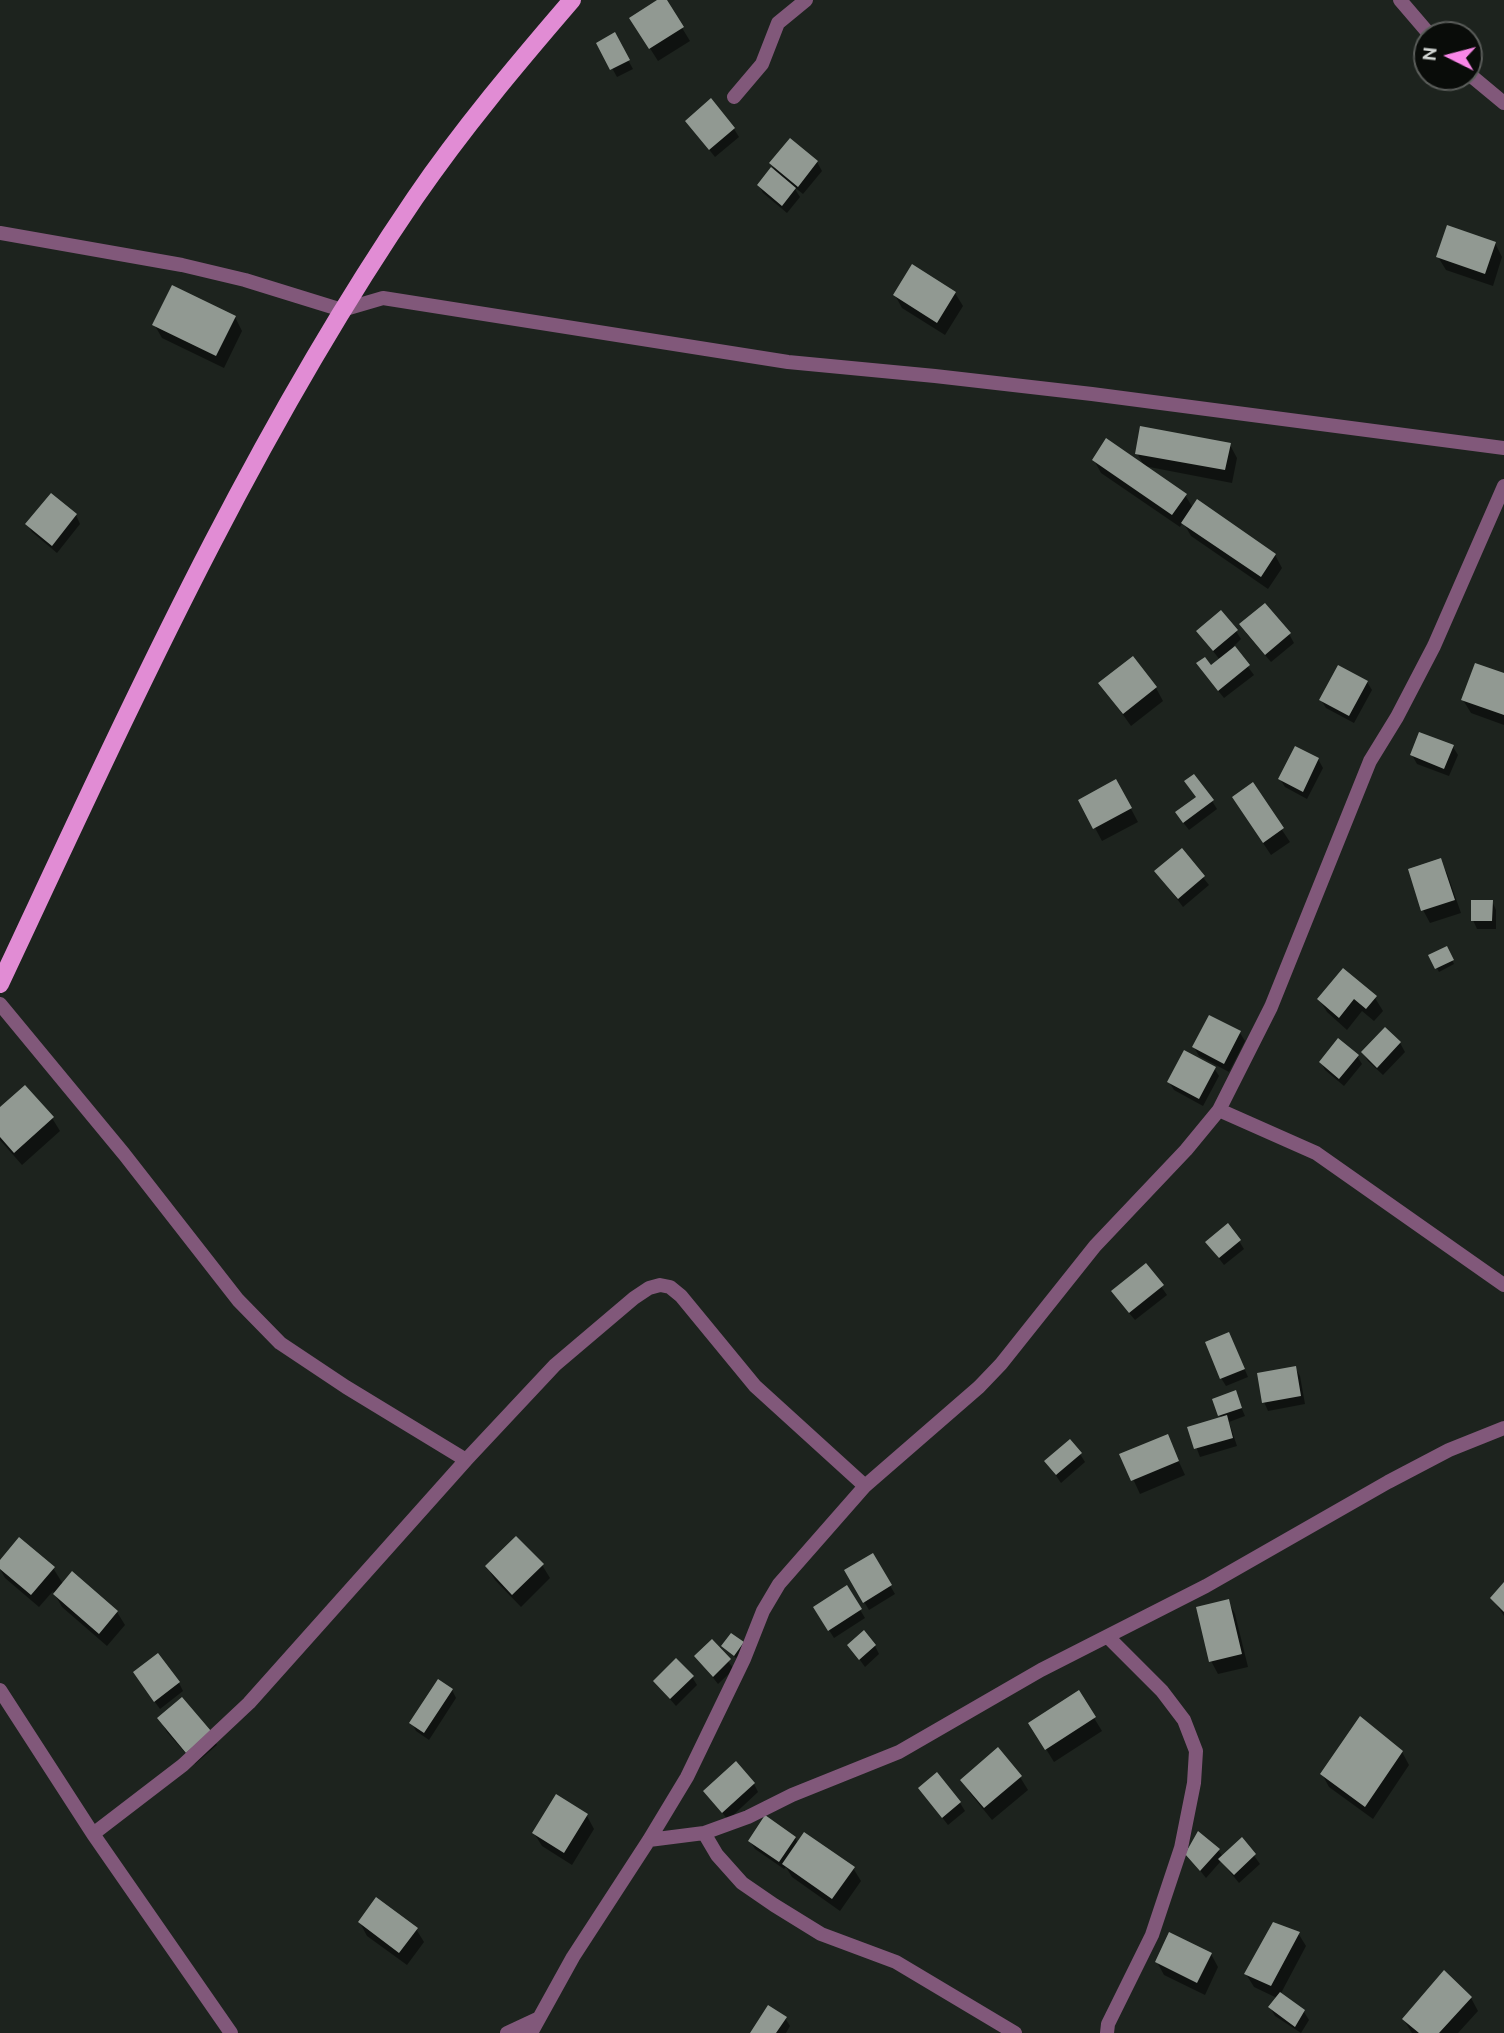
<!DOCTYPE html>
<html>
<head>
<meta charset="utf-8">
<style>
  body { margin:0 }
  #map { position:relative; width:1504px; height:2033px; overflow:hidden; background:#1d231e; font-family:Ubuntu,sans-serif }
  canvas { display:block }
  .north { position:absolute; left:1413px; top:21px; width:70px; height:70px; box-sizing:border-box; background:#090c09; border:2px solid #5a5d5a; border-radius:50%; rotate:276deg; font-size:19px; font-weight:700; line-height:28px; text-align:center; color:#d3d7d4 }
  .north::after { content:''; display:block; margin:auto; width:24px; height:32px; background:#f987e8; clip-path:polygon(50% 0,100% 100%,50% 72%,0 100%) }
</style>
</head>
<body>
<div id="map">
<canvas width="1504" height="2033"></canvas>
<div class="north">N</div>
</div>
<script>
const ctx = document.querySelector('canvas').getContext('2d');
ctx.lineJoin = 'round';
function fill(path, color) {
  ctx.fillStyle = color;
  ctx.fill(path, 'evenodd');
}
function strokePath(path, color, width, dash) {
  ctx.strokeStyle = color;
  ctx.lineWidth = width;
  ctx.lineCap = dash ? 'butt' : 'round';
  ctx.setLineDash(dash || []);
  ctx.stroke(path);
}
const shadow = new Path2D(`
  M660 0H665L690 41 658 61 639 31Z
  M614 35 633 69 617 77 598 43Z
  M687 122 734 129 739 137 715 157Z
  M790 140 817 162 822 171 803 194 793 186 800 197 787 213 763 193 759 185 777 174 771 163Z
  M1495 243 1502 257 1493 286 1446 270 1438 257Z
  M955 293 963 306 945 335 902 308 895 295Z
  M235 317 242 331 224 368 162 338 154 324Z
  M1230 445 1237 458 1232 483 1144 466 1137 453Z
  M1094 460 1185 495 1193 508 1275 555 1282 568 1268 589 1191 536 1183 522 1180 527 1101 473Z
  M76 515 80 524 57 553 32 532 27 524Z
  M1236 631 1241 639 1233 647 1254 675 1224 698 1203 672 1220 660 1198 632Z
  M1246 633 1289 634 1294 643 1271 662Z
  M1504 675V725L1471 713 1463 700Z
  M1367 682 1372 690 1354 723 1326 708 1321 700Z
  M1101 684 1156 688 1163 701 1131 726Z
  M1453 747 1458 755 1449 776 1417 764 1412 755Z
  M1318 759 1323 768 1307 799 1285 787 1280 779Z
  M1252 785 1290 842 1271 855 1241 810Z
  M1123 794 1138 822 1102 841 1080 800Z
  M1212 801 1217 809 1189 830 1182 821Z
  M1182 851 1209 885 1183 907 1157 872Z
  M1440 860 1447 873 1461 913 1430 923 1423 910Z
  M1492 901 1496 910V929H1477L1473 920Z
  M1446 948 1454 964 1439 972 1431 956Z
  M1375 998 1383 1011 1374 1021 1362 1011 1347 1030 1327 1012 1319 999Z
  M1385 1029 1400 1043 1405 1052 1383 1075 1368 1061 1363 1053Z
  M1240 1033 1245 1041 1229 1072 1199 1056 1194 1047Z
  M1357 1056 1362 1064 1344 1086 1325 1070 1321 1062Z
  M1214 1068 1219 1076 1203 1106 1174 1090 1169 1082Z
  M0 1110 52 1118 60 1131 22 1165 0 1140Z
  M1239 1241 1244 1249 1224 1265 1207 1243Z
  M1146 1265 1167 1295 1135 1320 1118 1300Z
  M1233 1342 1248 1377 1226 1386 1221 1378Z
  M1295 1368 1300 1376 1305 1404 1268 1411 1264 1402Z
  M1235 1393 1245 1416 1229 1422 1237 1446 1200 1457 1189 1428 1222 1418 1220 1415Z
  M1167 1436 1185 1475 1140 1494 1122 1455Z
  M1080 1454 1085 1462 1061 1483 1046 1461Z
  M872 1555 895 1594 869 1610 846 1571Z
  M0 1563 53 1568 63 1584 72 1574 117 1612 125 1625 107 1646 62 1607 53 1591 39 1607 5 1578 0 1569Z
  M542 1565 550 1578 521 1607 495 1580 487 1567Z
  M1504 1584V1616L1492 1598Z
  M847 1588 865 1618 834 1638 815 1608Z
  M1228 1601 1235 1614 1248 1667 1218 1674 1211 1661Z
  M712 1641 734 1669 718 1684 696 1656Z
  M742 1644 744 1647 736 1658 723 1646Z
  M849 1645 875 1646 879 1654 865 1667Z
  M692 1677 697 1685 676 1706 655 1682Z
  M140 1681 179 1683 183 1691 160 1709Z
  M452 1690 456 1698 429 1740 416 1731 412 1723Z
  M1094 1718 1102 1731 1054 1762 1038 1736Z
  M160 1719 210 1732 217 1745 195 1764 167 1732Z
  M1402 1752 1409 1765 1373 1819 1329 1787 1322 1774Z
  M1020 1777 1028 1790 992 1820 970 1793 962 1780Z
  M754 1784 758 1792 728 1820 705 1791Z
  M920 1789 960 1803 965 1811 948 1825Z
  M587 1816 594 1829 572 1865 542 1846 534 1833Z
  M795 1838 798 1843 853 1868 861 1881 840 1911 792 1877 786 1867 784 1869 755 1849 750 1841Z
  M1242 1839 1260 1864 1239 1883 1221 1861 1206 1878 1187 1854 1218 1850 1223 1857Z
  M360 1923 416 1929 424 1942 407 1965 367 1936Z
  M1298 1933 1306 1946 1280 1995 1304 2012 1309 2020 1301 2033 1275 2016 1270 2007 1277 1998 1254 1987 1246 1974Z
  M1211 1954 1218 1967 1205 1995 1164 1975 1157 1962Z
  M1471 1998 1478 2011 1458 2033H1412L1404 2020Z
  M785 2018 790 2026 786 2033H752Z`);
const building = new Path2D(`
  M657 0H667L684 27 649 49 629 18Z
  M615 32 630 60 610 70 596 43Z
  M711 98 735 128 709 150 685 121Z
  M790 138 818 161 798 187 769 163Z
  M771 167 796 188 782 206 757 185Z
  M1447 225 1496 242 1485 274 1436 257Z
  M912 264 956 292 937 323 893 295Z
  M172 285 236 316 216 356 152 325Z
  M1140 426 1231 443 1225 470 1135 454Z
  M1106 438 1187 494 1172 515 1092 460Z
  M51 493 77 514 52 546 25 524Z
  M1197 499 1276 554 1261 577 1181 523Z
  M1265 603 1291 633 1265 655 1239 624Z
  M1221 610 1238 630 1213 651 1196 631Z
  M1235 646 1250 665 1218 691 1196 663 1205 657 1211 665Z
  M1133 656 1157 687 1123 714 1098 683Z
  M1475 663 1504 673V715L1461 700Z
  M1338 665 1368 681 1349 716 1319 700Z
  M1419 732 1454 745 1444 769 1410 755Z
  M1295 746 1319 758 1303 792 1278 779Z
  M1194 774 1214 800 1183 823 1175 812 1196 797 1184 781Z
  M1116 779 1132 808 1093 829 1078 800Z
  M1253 782 1284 828 1263 843 1232 797Z
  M1182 848 1205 876 1178 899 1154 871Z
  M1441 858 1455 900 1421 911 1408 869Z
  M1471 900H1493L1492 921H1471Z
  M1447 946 1454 960 1435 969 1428 955Z
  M1343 968 1377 996 1366 1009 1354 999 1339 1018 1317 999Z
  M1209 1015 1241 1031 1224 1064 1192 1047Z
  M1385 1027 1401 1042 1377 1068 1361 1052Z
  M1338 1038 1359 1055 1339 1079 1319 1062Z
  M1184 1050 1216 1067 1199 1099 1167 1082Z
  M25 1085 54 1117 14 1153 0 1137V1107Z
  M1228 1223 1241 1240 1219 1258 1205 1242Z
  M1146 1263 1164 1285 1129 1313 1111 1291Z
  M1229 1332 1245 1369 1220 1379 1205 1342Z
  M1296 1366 1301 1396 1262 1403 1257 1373Z
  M1236 1390 1242 1408 1218 1416 1212 1399Z
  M1227 1415 1233 1438 1194 1449 1187 1427Z
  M1168 1434 1179 1461 1131 1481 1119 1454Z
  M1070 1439 1082 1453 1056 1475 1044 1461Z
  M516 1536 544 1564 512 1595 485 1566Z
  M19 1537 55 1567 31 1595 0 1569V1560Z
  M873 1553 892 1585 863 1603 844 1570Z
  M72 1571 118 1611 99 1634 53 1594Z
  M1504 1582V1612L1490 1598Z
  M847 1585 862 1609 828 1631 813 1607Z
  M1229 1599 1242 1654 1209 1662 1196 1607Z
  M864 1630 876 1645 859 1660 847 1645Z
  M731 1633 744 1642 734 1656 721 1646Z
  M712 1639 731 1659 713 1677 694 1656Z
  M158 1653 180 1682 154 1702 133 1672Z
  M676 1658 694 1676 670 1699 653 1681Z
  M438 1679 453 1689 424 1733 409 1723Z
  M1079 1690 1096 1717 1045 1750 1028 1723Z
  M182 1697 211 1731 186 1753 157 1718Z
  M1360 1716 1403 1751 1365 1807 1320 1774Z
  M998 1747 1022 1776 984 1808 960 1780Z
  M736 1761 755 1783 722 1813 703 1791Z
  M937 1772 961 1802 942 1818 918 1788Z
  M556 1794 588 1814 564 1853 532 1833Z
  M765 1815 796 1837 779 1862 748 1841Z
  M1198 1831 1220 1849 1200 1871 1185 1854Z
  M804 1832 855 1867 832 1899 782 1864Z
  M1242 1837 1256 1854 1234 1875 1218 1859Z
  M376 1897 418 1928 399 1953 358 1922Z
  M1273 1922 1300 1932 1271 1986 1244 1974Z
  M1169 1932 1212 1953 1197 1983 1155 1962Z
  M1444 1970 1472 1997 1439 2033H1419L1402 2019Z
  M1280 1992 1305 2010 1295 2027 1268 2007Z
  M768 2005 787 2017 776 2033H750Z`);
const street = new Path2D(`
  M1400 0 1430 35
  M1469 74 1504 103
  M734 97 762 64 778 23 806 0
  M0 233 182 265 245 280 342 310 383 298 788 362 935 376 1092 394 1504 448
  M0 1004 124 1154 238 1300 280 1343 346 1387 466 1460
  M1219 1110 1316 1153 1504 1285
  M0 1690 93 1834 231 2033
  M704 1833 717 1855 742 1883 774 1905 821 1934 896 1962 1015 2033
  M93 1834 183 1765 249 1703 466 1460 555 1365 634 1298 649 1288 660 1285 670 1287 681 1296 755 1386 865 1486
  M649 1840 704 1833 748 1817 792 1795 899 1752 1041 1670 1206 1586 1388 1482 1449 1450 1504 1428
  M507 2033 537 2019
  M531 2033 573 1957 649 1840 687 1777 744 1659 763 1611 779 1584 865 1486 979 1387 1001 1364 1095 1246 1186 1150 1219 1110 1271 1007 1370 761 1397 717 1434 646 1504 486
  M1107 2033 1108 2024 1152 1935 1181 1848 1194 1783 1196 1751 1184 1720 1162 1691 1108 1637`);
const primary = new Path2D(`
  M0 984C126 716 248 443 415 198 463 128 517 64 572 0`);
fill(shadow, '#0007');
fill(building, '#919992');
strokePath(street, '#81587a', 14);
strokePath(primary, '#e18cd4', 18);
</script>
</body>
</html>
